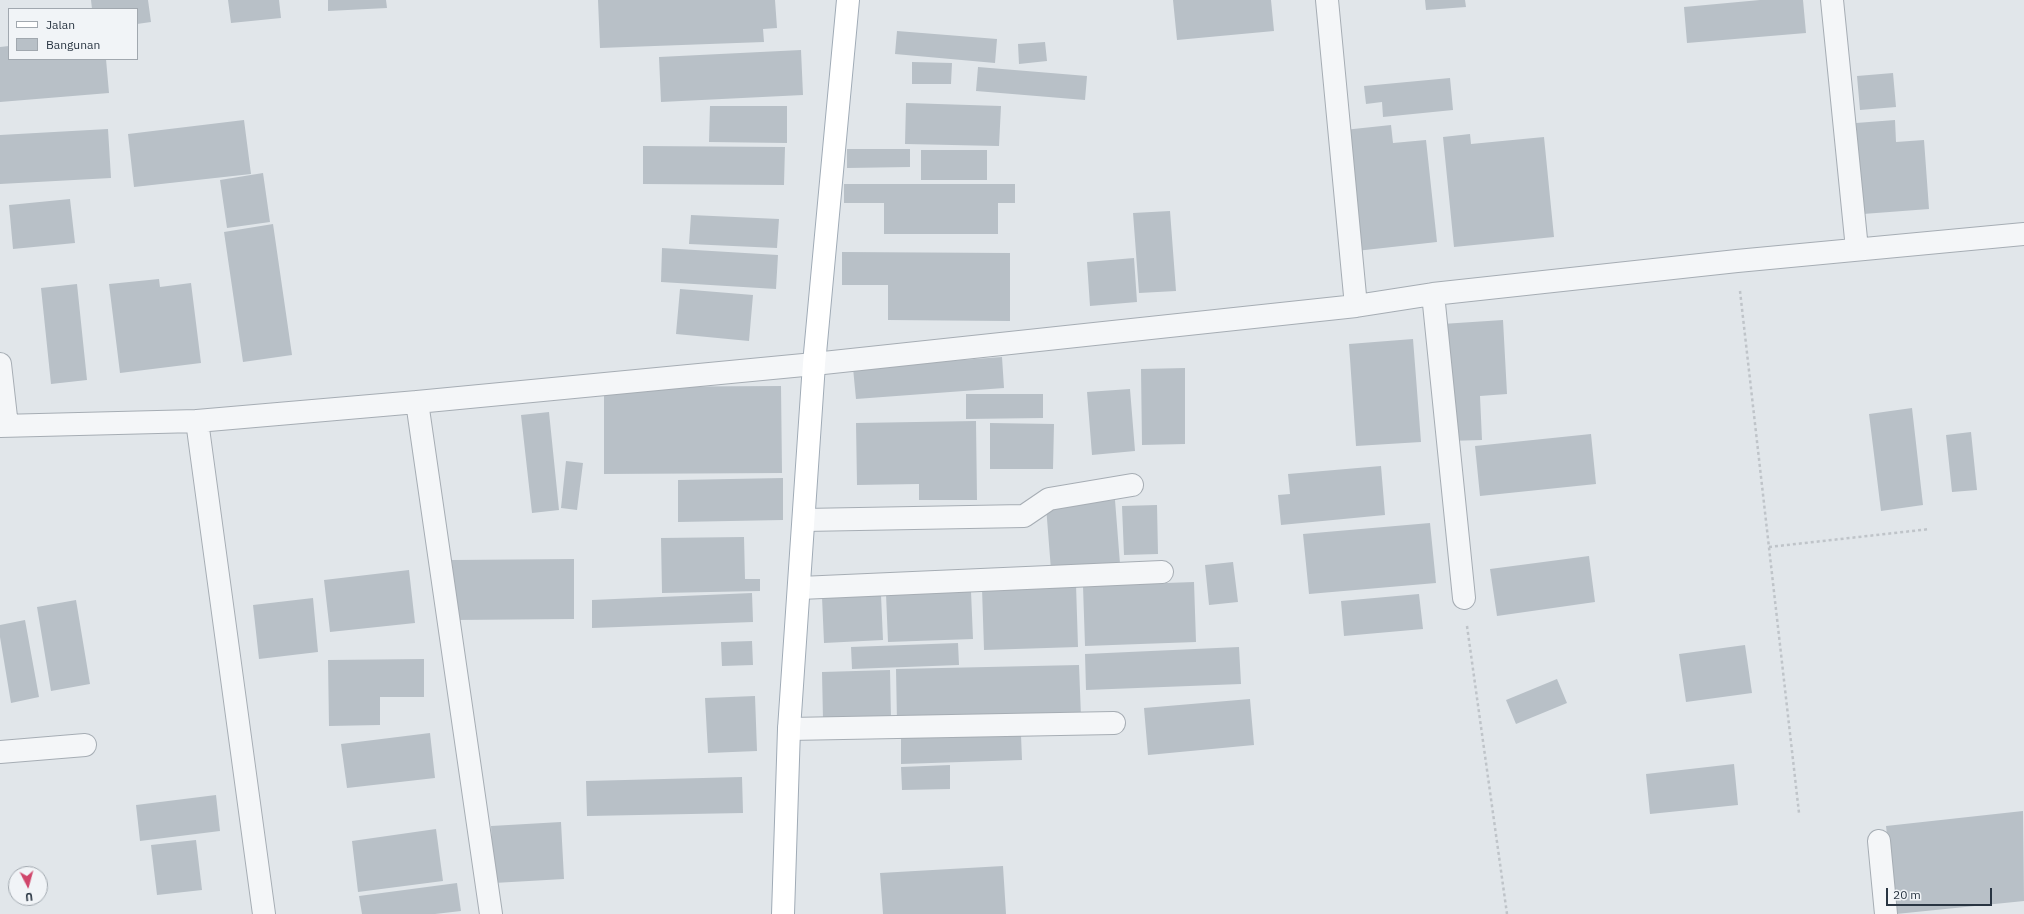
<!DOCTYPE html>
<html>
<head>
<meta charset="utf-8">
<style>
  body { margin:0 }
  #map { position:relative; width:2024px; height:914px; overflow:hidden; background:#e1e6ea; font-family:"IBM Plex Sans",sans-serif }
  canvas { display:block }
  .legend { position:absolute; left:8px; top:8px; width:130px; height:52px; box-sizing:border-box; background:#f1f4f7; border:1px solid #a1a8af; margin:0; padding:5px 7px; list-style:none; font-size:12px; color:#293542 }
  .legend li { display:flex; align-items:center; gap:8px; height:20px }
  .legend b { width:20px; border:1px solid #a1a8af }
  .north { position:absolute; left:8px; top:866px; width:40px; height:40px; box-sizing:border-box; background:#f1f4f7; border:1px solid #a1a8af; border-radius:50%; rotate:174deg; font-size:11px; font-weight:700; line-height:16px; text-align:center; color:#293542 }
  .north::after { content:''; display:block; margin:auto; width:14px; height:18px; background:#d0466b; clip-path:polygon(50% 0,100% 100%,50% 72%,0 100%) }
  .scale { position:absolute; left:1886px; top:888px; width:106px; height:18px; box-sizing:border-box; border:2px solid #293542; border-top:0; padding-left:5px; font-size:12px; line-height:14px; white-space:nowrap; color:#293542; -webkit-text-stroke:3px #f1f4f7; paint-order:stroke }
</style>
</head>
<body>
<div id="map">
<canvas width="2024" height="914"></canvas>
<ul class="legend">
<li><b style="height:5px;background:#fff"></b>Jalan</li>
<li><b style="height:11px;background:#b8c0c7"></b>Bangunan</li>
</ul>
<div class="north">U</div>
<div class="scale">20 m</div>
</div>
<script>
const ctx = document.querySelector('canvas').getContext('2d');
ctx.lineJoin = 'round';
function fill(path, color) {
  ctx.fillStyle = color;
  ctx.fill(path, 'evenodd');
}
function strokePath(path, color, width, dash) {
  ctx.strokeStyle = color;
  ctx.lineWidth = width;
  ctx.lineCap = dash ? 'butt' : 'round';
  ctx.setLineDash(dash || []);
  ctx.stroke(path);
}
const building = new Path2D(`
  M91 0H148L151 22 137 24V9H92Z
  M228 0H279L281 18 231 23Z
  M328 0H386L387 8 328 11Z
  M598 0H775L777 28 763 29 764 42 600 48Z
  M1173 0H1271L1274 31 1177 40Z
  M1425 0H1465L1466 7 1426 10Z
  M1760 0H1803L1806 33 1687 43 1684 7Z
  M897 31 997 39 995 63 895 54Z
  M1045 42 1047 61 1019 64 1018 44Z
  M9 46V59H106L109 93 0 102V47Z
  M801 50 803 95 661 102 659 57Z
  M912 62 952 63 951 84H912Z
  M978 67 1087 76 1085 100 976 91Z
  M1893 73 1896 107 1860 110 1857 76Z
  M1450 78 1453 110 1383 117 1382 102 1366 104 1364 86Z
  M906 103 1001 106 999 146 905 144Z
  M710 106H787V143L709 142Z
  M244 120 251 174 134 187 128 134Z
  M1895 120 1896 142 1924 140 1929 209 1863 214 1856 123Z
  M1391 125 1393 143 1426 140 1437 242 1356 251 1344 130Z
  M108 129 111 178 0 184V135Z
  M1470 134 1471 144 1544 137 1554 237 1454 247 1443 137Z
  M643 146 785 147 784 185 643 184Z
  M847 149H910V167L847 168Z
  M921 150H987V180H921Z
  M263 173 270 222 227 228 220 180Z
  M844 184H1015V203H998V234H884V203H844Z
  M70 199 75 243 13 249 9 205Z
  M1170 211 1176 291 1139 293 1133 213Z
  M691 215 779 219 777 248 689 244Z
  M273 224 292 355 243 362 224 232Z
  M662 248 778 255 776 289 661 282Z
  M842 252 1010 253V321L888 320V285H842Z
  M1134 258 1137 302 1090 306 1087 262Z
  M159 279 160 287 191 283 201 363 120 373 109 284Z
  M77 284 87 380 51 384 41 288Z
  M680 289 753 295 749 341 676 334Z
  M1503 320 1507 394 1480 396 1482 440 1448 441 1442 324Z
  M1413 339 1421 442 1356 446 1349 344Z
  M1002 357 1004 388 856 399 853 368Z
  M1185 368V444L1142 445 1141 369Z
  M781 386 782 473 604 474V387Z
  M1130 389 1135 451 1092 455 1087 392Z
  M966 394H1043V418L966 419Z
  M1912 408 1923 505 1881 511 1869 414Z
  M549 412 559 510 532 513 521 415Z
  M976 421 977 500H919V484L857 485 856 423Z
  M990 423 1054 424 1053 469H990Z
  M1971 432 1977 490 1952 492 1946 435Z
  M1591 434 1596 484 1480 496 1475 446Z
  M566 461 583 463 577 510 561 508Z
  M1381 466 1385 515 1281 525 1278 495 1290 494 1288 474Z
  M783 478V520L678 522V480Z
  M1115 500 1120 564 1051 570 1046 506Z
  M1157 505 1158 554 1124 555 1122 506Z
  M1430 523 1436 583 1309 594 1303 534Z
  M744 537 745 579H760V591L662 593 661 538Z
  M1589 556 1595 602 1497 616 1490 569Z
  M574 559V619L453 620 452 560Z
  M1233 562 1238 602 1209 605 1205 565Z
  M409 570 415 623 330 632 324 580Z
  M1194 582 1196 642 1085 646 1083 586Z
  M1076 584 1078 647 984 650 982 588Z
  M971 591 973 639 888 642 886 594Z
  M752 593 753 622 592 628V600Z
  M1419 594 1423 629 1344 636 1341 601Z
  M881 595 883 640 824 643 822 597Z
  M313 598 318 652 259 659 253 605Z
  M76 600 90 684 51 691 37 607Z
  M25 620 39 697 11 703 0 637V625Z
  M752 641 753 665 722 666 721 642Z
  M958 643 959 665 852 669 851 647Z
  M1745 645 1752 693 1686 702 1679 654Z
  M1239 647 1241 684 1086 690 1085 654Z
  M424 659V697H380V725L329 726 328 660Z
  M1079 665 1081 717 897 722 896 669Z
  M890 670 891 719 823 720 822 672Z
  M1557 679 1567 703 1516 724 1506 700Z
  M755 696 757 751 708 753 705 698Z
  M1250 699 1254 745 1148 755 1144 708Z
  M430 733 435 778 347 788 341 744Z
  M1021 735 1022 760 901 764V738Z
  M1734 764 1738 805 1650 814 1646 774Z
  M950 765V789L902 790 901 767Z
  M742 777 743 813 587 816 586 781Z
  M216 795 220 831 140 841 136 805Z
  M2023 811 2024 901 1896 914 1886 826Z
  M561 822 564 879 494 883 491 826Z
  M436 829 443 881 358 892 352 841Z
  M196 840 202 890 157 895 151 845Z
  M1003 866 1006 914H883L880 873Z
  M457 883 461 911 435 914H362L359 896Z`);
const path = new Path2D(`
  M1740 291 1799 813
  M1769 547 1930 529
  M1467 626 1507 914`);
const minor = new Path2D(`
  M1327 0 1356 306
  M1832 0 1857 249
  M1433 294 1464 598
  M0 364 7 426
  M417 402 491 914
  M197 421 264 914
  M0 426 197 421 417 402 814 364 1356 306 1433 294 1737 261 2024 234
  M804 520 1024 516 1049 499 1132 485
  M800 588 1162 572
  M789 729 1114 723
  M0 752 85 745
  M1879 841 1886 914`);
const major = new Path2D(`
  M783 914 789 729 814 364 848 0`);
fill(building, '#b8c0c7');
strokePath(minor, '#a6adb4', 24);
strokePath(major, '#a0abb6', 24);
strokePath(path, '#bfc4c9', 2.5, [3, 3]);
strokePath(minor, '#f4f6f8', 22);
strokePath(major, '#fff', 22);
</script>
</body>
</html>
